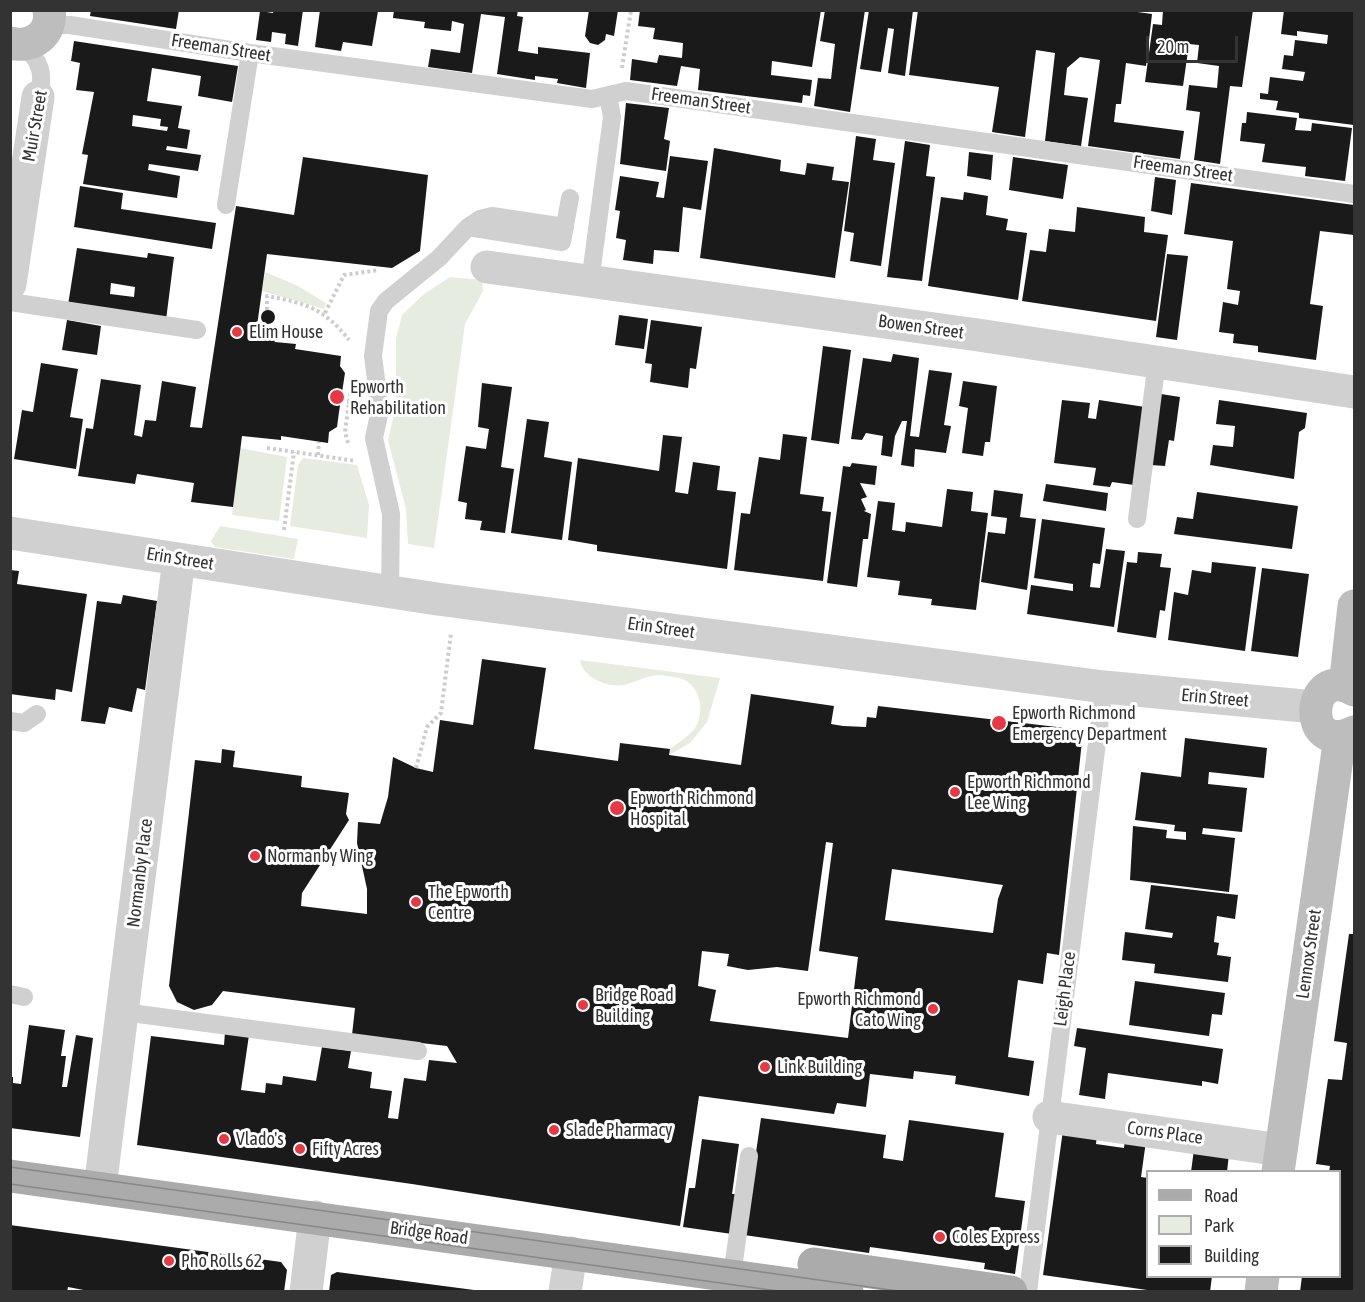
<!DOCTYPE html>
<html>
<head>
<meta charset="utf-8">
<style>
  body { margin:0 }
  #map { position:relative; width:1365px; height:1302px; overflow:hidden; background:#fff; font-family:"Asap Condensed",sans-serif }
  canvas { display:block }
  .frame { position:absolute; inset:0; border:12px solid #333; pointer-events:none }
  .legend { position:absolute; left:1146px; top:1170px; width:195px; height:108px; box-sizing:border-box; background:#fff; border:2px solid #adadad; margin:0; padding:8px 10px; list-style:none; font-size:18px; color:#333 }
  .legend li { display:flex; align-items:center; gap:12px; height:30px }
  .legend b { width:30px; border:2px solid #adadad }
  .scale { position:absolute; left:1146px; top:36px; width:92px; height:27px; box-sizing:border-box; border:3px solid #333; border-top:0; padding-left:8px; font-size:18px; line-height:21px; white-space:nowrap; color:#333; -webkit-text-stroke:4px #fff; paint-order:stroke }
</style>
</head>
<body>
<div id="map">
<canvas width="1365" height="1302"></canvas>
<div class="frame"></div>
<ul class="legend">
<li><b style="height:8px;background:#ababab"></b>Road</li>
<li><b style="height:16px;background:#e6ecdf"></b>Park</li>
<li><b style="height:16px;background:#1a1a1a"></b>Building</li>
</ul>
<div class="scale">20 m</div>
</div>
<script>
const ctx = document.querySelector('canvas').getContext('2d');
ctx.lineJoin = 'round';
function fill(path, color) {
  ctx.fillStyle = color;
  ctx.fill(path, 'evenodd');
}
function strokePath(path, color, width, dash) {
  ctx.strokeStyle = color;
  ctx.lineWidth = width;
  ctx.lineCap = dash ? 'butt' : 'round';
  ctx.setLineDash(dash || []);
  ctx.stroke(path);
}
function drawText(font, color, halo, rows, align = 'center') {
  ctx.font = font + ' "Asap Condensed",sans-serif';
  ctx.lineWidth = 6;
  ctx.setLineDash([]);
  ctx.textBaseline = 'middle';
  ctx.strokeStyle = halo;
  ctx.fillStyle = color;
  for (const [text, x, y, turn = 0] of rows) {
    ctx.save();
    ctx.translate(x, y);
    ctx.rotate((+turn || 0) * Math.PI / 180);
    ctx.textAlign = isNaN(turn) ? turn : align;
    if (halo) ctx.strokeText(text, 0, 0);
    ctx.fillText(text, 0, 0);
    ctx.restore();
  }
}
const green = new Path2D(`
  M265 272 296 285 326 303 324 309 262 291Z
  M450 277 482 280 483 291 465 324 434 548 408 544 406 509 388 440 396 406V339L402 315 424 294Z
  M240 448 287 457 279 521 232 515Z
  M303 458 357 465 369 505 367 538 290 526 298 465Z
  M220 526 298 539 294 559 215 547 211 541Z
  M580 660 720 678 707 722 690 743 669 755 670 749C678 743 689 736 695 728 706 711 700 683 679 678 670 676 659 674 651 676 642 678 633 683 624 685 607 688 582 677 580 660Z`);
const building = new Path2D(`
  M91 10H179L176 29 90 16Z
  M274 10H303L298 46 285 44 286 34 272 32 271 42 256 40 260 11 273 13Z
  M320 10 378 11 372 46 343 42 341 51 315 47Z
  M394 10H518L517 16 523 17 518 51 538 54V47L590 53 586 88 557 83 558 79 535 76V80L497 74 505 17 481 14 472 73 428 67 431 49 460 53 464 24 452 21 451 31 424 28 425 22 393 18Z
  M589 10H618L614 36 606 34 605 40 598 45 590 43 585 36Z
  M640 10H821L812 67 772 61 771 75 812 80 810 96 803 95 802 103 698 90 700 69 681 66 677 86 630 80 632 59 657 63 659 55 682 58 683 43 653 39 655 28 638 26Z
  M825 10H865L850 112 814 106 818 78 831 79 835 44 820 41Z
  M869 10H913L905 76 888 73 894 29 888 28 881 72 860 69Z
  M918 10H1123L1152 14 1146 66 1126 63 1121 104H1116L1114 122 1184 131 1180 159 1088 146 1100 60 1080 57 1067 68 1064 95 1088 98 1081 146 1045 141 1055 53 1036 50 1025 137 992 132 999 87 909 75Z
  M1163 10H1253L1242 87 1230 86 1220 164 1194 160 1200 112 1186 110 1189 85 1217 88 1219 66 1197 63 1199 45 1189 44 1183 86 1145 82 1153 24 1162 25Z
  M1284 10H1354V125L1299 118V113L1276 110 1278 101 1260 99V93L1268 94 1270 77 1303 81 1305 72 1282 69 1284 55 1293 56 1295 40 1327 44 1328 35 1297 31V36L1281 34Z
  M74 41 238 66 232 102 198 96 201 76 152 68 147 101 182 106 178 128 190 130 187 149 167 146 166 150 201 155 198 171 149 164 148 170 180 176 177 198 83 184 88 155 82 154 94 92 76 90 80 63 71 61ZM133 115 161 119 160 126 168 127 167 131 132 126Z
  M626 103 669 108 664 139 670 141 666 171 620 164Z
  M1247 112 1297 118 1295 130 1311 131 1312 123 1352 128 1345 181 1305 176 1306 167 1262 162 1265 144 1240 141 1242 123H1246Z
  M856 136 876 139 873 160 895 163 881 266 850 261 854 233 844 231Z
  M905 141 930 145 926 176 935 177 922 281 887 277Z
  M714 148 781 160 780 171 805 175 807 163 834 167 832 180 849 182 835 278 700 258Z
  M969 152 993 155 991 180 967 176Z
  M670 156 708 161 701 210 683 207 679 252 654 250 653 264 623 260 626 240 616 238 620 211 615 210 620 176 659 182 656 197 664 198Z
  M303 157 428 175 420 251 392 268 267 254 256 333 269 332 275 342 296 344 295 349 341 356 340 366 345 373 339 412 337 427 329 432 328 443 281 436V440L242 436 233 507 191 502 194 483 137 474 135 484 78 476 86 428 93 429 101 379 141 385 134 435 142 437 145 420 156 421 162 381 196 387 190 427 202 428 236 206 294 215Z
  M1013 157 1068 165 1063 199 1009 190Z
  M1155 177 1176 180 1172 215 1151 211Z
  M1191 183 1354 205V235L1320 231 1310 304 1323 306 1316 360 1258 352V346L1233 343 1234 334 1219 332 1223 302 1238 305 1240 291 1227 289 1233 241 1184 234Z
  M80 186 123 193 121 209 216 223 212 249 74 227Z
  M964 192 988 196 986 215 1008 219 1006 230 1027 233 1018 300 928 286 941 197 963 200Z
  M1077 207 1145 217 1144 232 1168 235 1156 321 1022 301 1030 250 1046 252 1049 229 1075 232Z
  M77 248 147 258 148 253 174 257 166 320 68 305ZM111 283 135 287 134 297 110 294Z
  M1167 254 1188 256 1177 340 1156 337Z
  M261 317a7 7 0 1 1 14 0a7 7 0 1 1-14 0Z
  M619 315 648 319 644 349 615 345Z
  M67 320 101 326 97 355 62 350Z
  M651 320 702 327 696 369 690 368 688 388 650 382 652 364 645 363Z
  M823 346 851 350 839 444 811 440Z
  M893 354 919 358 910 436 919 437 929 370 952 373 944 425 951 426 946 453 915 449 914 467 901 465 907 421H902L895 436 892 457 881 455 883 436 866 433 862 440 851 439 863 358 891 362Z
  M41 363 78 369 70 417 83 419 76 469 14 459 22 410 33 412Z
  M963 381 997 386 990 442H985L983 456 962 453 968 408 959 406Z
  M482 383 512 387 501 467 514 469 505 533 480 530 482 521 465 519 467 503 458 501 466 446 486 449 489 429 478 427Z
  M1161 394 1180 397 1174 441 1169 440 1165 466 1151 465Z
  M1062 400 1090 403 1088 418 1096 419 1099 400 1145 407 1134 485 1112 482 1110 487 1093 485 1096 468 1054 463Z
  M1219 400 1307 413 1305 428 1299 432 1294 479 1210 465 1213 445 1233 447 1235 426 1216 424Z
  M527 419 549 422 544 457 572 462 562 540 511 533Z
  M783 434 807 437 800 494 824 497 822 511 831 512 823 581 734 570 741 513 750 514 759 457 780 460Z
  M663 435 682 437 675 492 688 494 693 462 720 466 717 490 736 492 727 569 597 551V545L568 540 578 458 659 471Z
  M852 463 877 466 875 485 860 483 867 497 861 499 866 510 864 511 871 514 868 539H863L857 587 827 583 843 466 850 467Z
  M1046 484 1108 493 1106 511 1043 501Z
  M947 489 973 492 971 511 988 513 976 610 931 605 932 599 898 595 900 581 867 577 878 501 895 503 892 530 905 532 906 522 942 527Z
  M994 490 1023 494 1020 517 1036 519 1027 590 981 582 988 532 1005 534 1007 518 991 516Z
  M1197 492 1298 506 1292 549 1174 534 1177 517 1193 519Z
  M1042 519 1105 528 1100 564 1093 563 1090 587 1100 588 1106 549 1125 551 1114 627 1027 614 1031 585 1073 591V584L1034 578Z
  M1138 552 1162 554 1160 567 1171 568 1165 611 1160 610 1156 638 1117 632 1127 562 1137 563Z
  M1212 562 1256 567 1245 651 1168 640 1174 592 1188 595 1192 570 1211 573Z
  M1262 568 1309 574 1298 657 1251 651Z
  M10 570 19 571 17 584 87 594 72 692 56 689 55 700 10 694Z
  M123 595 157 601 145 690 137 688 132 712 109 707 105 724 81 721 97 601 121 604Z
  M482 659 546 668 534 749 618 761 620 743 670 749 669 755 741 765 751 694 834 706 831 724 843 726 866 727 867 717 876 718 878 706 1074 729 1073 740 1082 741 1059 955 1047 953 1043 984 1018 980 1008 1057 1034 1061 1029 1096 955 1084 956 1076 914 1071 913 1079 870 1074 866 1107 837 1103 834 1114 699 1096 680 1226 412 1184 137 1145 151 1036 224 1045 225 1032 249 1035 241 1090 265 1093 266 1083 282 1085 283 1076 316 1081 322 1047 351 1051 348 1068 372 1072 370 1088 392 1091 388 1118 398 1119 404 1078 426 1081 429 1060 457 1063 447 1046 352 1035 355 1008 223 991 212 1005 194 1010 177 1002 169 986 195 760 221 763 222 749 235 751 233 767 302 776 301 787 349 793 346 814 349 820 302 893 301 906 367 914V889L357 843 358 822 380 824 388 797 393 757 416 768 433 772 440 720 473 725ZM826 842 833 843 819 951 858 957 848 1038 710 1021 716 990 698 986 702 951 729 954 727 966 748 970 777 967 808 971ZM892 869 1003 885 998 899 993 933 885 920Z
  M1185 738 1267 748 1264 778 1209 772 1208 784 1247 788 1242 832 1203 828 1202 834 1235 838 1229 892 1130 880 1133 826 1167 830 1166 838 1186 840V832L1174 831 1175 825 1135 820 1141 772 1181 777Z
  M1151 885 1238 895 1235 919 1217 916 1214 942 1219 943 1217 955 1231 957 1228 982 1154 973 1155 964 1122 960 1125 932 1172 938 1173 933 1145 929Z
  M1349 934H1354V1292H1300L1302 1276H1340V1172H1329L1330 1166 1316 1164 1328 1079 1342 1080 1347 1043 1334 1041Z
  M1135 981 1225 993 1222 1015 1212 1014 1209 1036 1129 1025Z
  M29 1025 65 1030 61 1056H66L62 1087H67L76 1035 93 1038 80 1137 10 1128V1077H13V1083L21 1084Z
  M1077 1028 1223 1049 1218 1084 1202 1081V1086L1108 1073 1105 1099 1079 1095 1086 1048 1074 1046Z
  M761 1118 886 1135 883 1158 903 1161 909 1120 1004 1133 995 1197 1025 1201 1015 1274 984 1269 985 1263 870 1247 869 1253 744 1235Z
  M1063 1130 1097 1135 1096 1144 1124 1148 1125 1139 1146 1141 1141 1177 1148 1178V1276H1212L1210 1292H1161L1043 1275Z
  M702 1139 739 1144 732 1194H737L732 1234 683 1227 689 1188H695Z
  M1194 1149 1229 1154 1227 1172H1191Z
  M10 1225 281 1262 287 1270 284 1292H94L68 1287 67 1292H10Z
  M337 1272 474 1290V1292H329L331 1275Z`);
const path = new Path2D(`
  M622 68 631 10
  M267 310V296C305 303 324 308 349 340
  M325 313 344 275 379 270
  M341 401 349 402
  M348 443 345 432 351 388
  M267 448 356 461
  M318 455 319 442
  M284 530 294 452
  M416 768 427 727 441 713 451 633`);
const lane = new Path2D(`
  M49 25H70L250 53 592 99 626 91 1354 194
  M21 45C41 59 45 75 38 97
  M226 205 250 53
  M468 227 562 242 570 198
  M590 282 612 117 608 95
  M10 302 197 330
  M1137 519 1157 361
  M390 592 391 514 374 438 380 410 373 356 379 311 386 301 439 258 468 227 480 219 492 216 565 227
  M10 721 24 723 37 714
  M10 994 24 997
  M123 1012 418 1051
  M732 1275 749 1156
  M1028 1292 1104 687`);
const street = new Path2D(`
  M487 267 978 335 1354 392
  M10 284 38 97
  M10 533 437 599 1104 687 1314 707
  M1049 1117 1281 1150
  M100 1188 179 559
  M306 1292 315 1217
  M565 1292 571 1253`);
const secondary = new Path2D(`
  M10 43C32 49 53 34 49 10
  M1345 686 1354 606
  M1354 690C1306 662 1300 758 1354 732
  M1278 1172 1340 737
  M1261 1292 1263 1276`);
const primary = new Path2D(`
  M10 1176 847 1292
  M814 1264 1011 1292`);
const tram = new Path2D(`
  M10 1167 905 1292
  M10 1184 785 1292`);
const markers = [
  [237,332,6,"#e63946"],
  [337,397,8,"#e63946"],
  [999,723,8,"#e63946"],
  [955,792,6,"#e63946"],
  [617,808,8,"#e63946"],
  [255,856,6,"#e63946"],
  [416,902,6,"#e63946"],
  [583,1005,6,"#e63946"],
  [933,1009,6,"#e63946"],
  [765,1067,6,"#e63946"],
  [554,1130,6,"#e63946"],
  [224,1139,6,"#e63946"],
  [300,1149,6,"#e63946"],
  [940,1237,6,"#e63946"],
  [169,1261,6,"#e63946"]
];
const streetNames = [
  ["Freeman Street",221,48,9],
  ["Freeman Street",701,101,8],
  ["Muir Street",35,126,-80],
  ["Freeman Street",1183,169,8],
  ["Bowen Street",921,327,8],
  ["Erin Street",180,559,9],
  ["Erin Street",661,628,8],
  ["Erin Street",1215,698,5],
  ["Normanby Place",140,873,-83],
  ["Lennox Street",1309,954,-82],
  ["Leigh Place",1065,989,-83],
  ["Corns Place",1165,1133,8],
  ["Bridge Road",429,1233,8]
];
const poiNames = [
  ["Elim House",249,332],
  ["Epworth",350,387],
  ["Rehabilitation",350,408],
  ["Epworth Richmond",1012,713],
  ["Emergency Department",1012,734],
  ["Epworth Richmond",967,782],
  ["Lee Wing",967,803],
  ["Epworth Richmond",630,798],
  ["Hospital",630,819],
  ["Normanby Wing",267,856],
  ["The Epworth",428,892],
  ["Centre",428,913],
  ["Bridge Road",595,995],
  ["Building",595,1016],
  ["Epworth Richmond",921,999,"right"],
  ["Cato Wing",921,1020,"right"],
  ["Link Building",777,1067],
  ["Slade Pharmacy",566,1130],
  ["Vlado's",236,1139],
  ["Fifty Acres",312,1149],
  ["Coles Express",952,1237],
  ["Pho Rolls 62",181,1261]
];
fill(green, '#e6ecdf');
fill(building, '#1a1a1a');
strokePath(path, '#cdcdcd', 4, [3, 3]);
strokePath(lane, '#d0d0d0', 18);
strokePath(street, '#d0d0d0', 33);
strokePath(secondary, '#bdbdbd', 33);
strokePath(primary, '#ababab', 33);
strokePath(tram, '#888', 1.5);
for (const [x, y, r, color] of markers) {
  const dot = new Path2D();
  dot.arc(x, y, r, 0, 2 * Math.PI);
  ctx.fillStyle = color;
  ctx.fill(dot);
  strokePath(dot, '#fff', 2);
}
drawText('18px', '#333', '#fff', streetNames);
drawText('18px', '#333', '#fff', poiNames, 'left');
</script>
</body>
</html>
